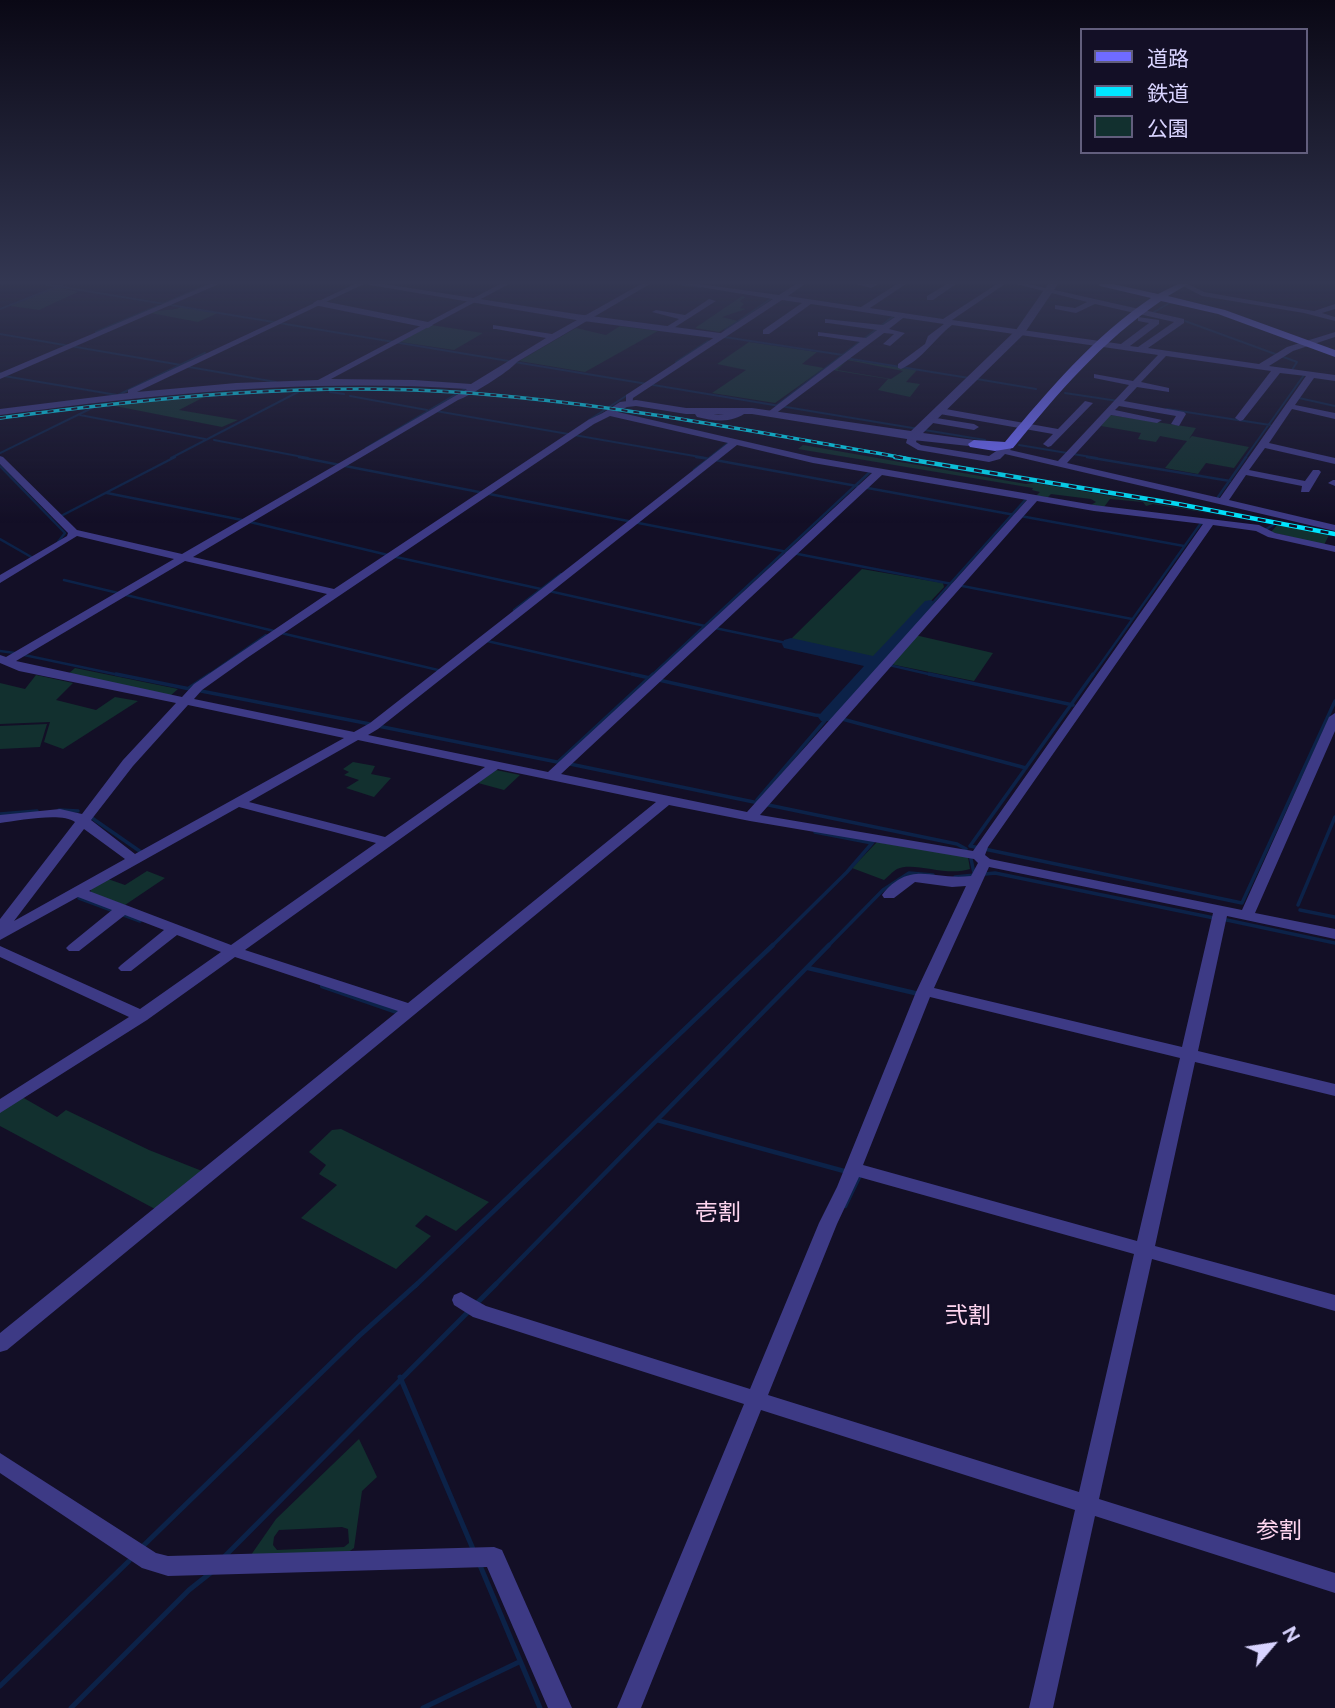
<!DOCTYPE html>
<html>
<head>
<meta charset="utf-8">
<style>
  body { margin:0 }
  #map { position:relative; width:1335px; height:1708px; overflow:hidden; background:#130f26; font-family:Figtree,"Noto Sans JP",sans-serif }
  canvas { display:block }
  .legend { position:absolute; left:1080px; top:28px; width:228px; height:126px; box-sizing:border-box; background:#130f26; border:2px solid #625e7d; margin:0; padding:9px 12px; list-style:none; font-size:21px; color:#d9d4ff }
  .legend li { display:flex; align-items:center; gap:14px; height:35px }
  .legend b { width:35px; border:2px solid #625e7d }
  .north { position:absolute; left:1237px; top:1610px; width:70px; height:70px; -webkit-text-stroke:5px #130f26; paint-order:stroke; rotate:61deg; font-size:19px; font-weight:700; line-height:28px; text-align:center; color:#d9d4ff }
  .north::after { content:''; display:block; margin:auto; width:24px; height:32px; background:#d9d4ff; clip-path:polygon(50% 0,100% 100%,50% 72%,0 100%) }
</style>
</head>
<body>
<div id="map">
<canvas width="1335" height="1708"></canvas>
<ul class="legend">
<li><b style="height:9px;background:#6f6bff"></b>道路</li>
<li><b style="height:9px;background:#00e5ff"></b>鉄道</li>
<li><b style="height:19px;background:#12302f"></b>公園</li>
</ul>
<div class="north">N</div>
</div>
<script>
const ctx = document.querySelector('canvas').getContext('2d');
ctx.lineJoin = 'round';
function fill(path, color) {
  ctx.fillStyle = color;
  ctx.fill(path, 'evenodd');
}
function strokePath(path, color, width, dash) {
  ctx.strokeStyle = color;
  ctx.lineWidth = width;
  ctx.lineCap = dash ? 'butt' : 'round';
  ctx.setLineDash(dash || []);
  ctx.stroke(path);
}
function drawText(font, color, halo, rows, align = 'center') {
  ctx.font = font + ' Figtree,"Noto Sans JP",sans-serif';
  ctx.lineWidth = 5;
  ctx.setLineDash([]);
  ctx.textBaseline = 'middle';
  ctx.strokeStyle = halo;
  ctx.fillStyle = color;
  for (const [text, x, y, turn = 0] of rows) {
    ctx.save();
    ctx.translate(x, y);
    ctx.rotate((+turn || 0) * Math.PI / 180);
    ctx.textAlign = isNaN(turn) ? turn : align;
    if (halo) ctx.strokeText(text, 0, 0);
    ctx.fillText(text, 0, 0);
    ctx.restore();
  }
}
const green = new Path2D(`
  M58 287 78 292 39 310 10 306Z
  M742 296 746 297 740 301 744 304 740 308 746 309 722 317 738 321 719 332 695 328Z
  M181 307 218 313 198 322 150 313C162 308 171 312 181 307Z
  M431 325 483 333 454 350 400 342Z
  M620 326 658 331 585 372 519 361 576 328 606 335Z
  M749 342 817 352 802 364 824 368 775 403 712 393 746 370 717 364Z
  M846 359 917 370 906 382 920 384 910 397 878 390 888 379 832 370ZM847 360 903 371 891 379 837 370Z
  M208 395 179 410 238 420 222 427 110 405Z
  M1110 415 1196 428 1189 439 1192 436 1249 447 1234 468 1206 463 1198 474 1165 468 1187 441 1160 436 1156 442 1138 439 1141 433 1101 426Z
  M803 445 1026 484 1035 483 1264 522 1153 504 1146 506 1143 502 1110 499 1104 507 1091 505 1096 502 1091 499 1051 494 1048 497 1036 496 1040 492 1032 490 1033 488 798 449Z
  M1278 524 1329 535 1324 545 1271 532Z
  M862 569 943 583 944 587 929 603 923 605 878 655 871 657 791 639Z
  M915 635 993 653 974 681 890 664Z
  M75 668 178 689 170 696 67 675Z
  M36 675 73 683 56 700 96 710 115 697 138 701 63 749 44 742 50 722 0 724V683L25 689Z
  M47 724 40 747 0 749V726Z
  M353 762 375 766 371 774 391 778 374 797 346 788 359 780 344 775 349 772 343 769Z
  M496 770 520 775 504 790 478 783Z
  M877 842 968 857 970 869C946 877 914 861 897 869 893 871 888 877 884 880L852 868Z
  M147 871 165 878 125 905 91 893V888L108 879 125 885Z
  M22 1097 57 1117 66 1110 149 1150 202 1171 155 1209 0 1126V1111Z
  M341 1129 489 1202 456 1231 426 1215 415 1226 431 1236 396 1269 301 1218 337 1185 319 1174 326 1165 309 1152 332 1130Z
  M359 1439 377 1477 362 1491 354 1548 347 1553 251 1555 276 1519ZM342 1527 348 1529 349 1543 344 1547 277 1550 273 1545 274 1537 279 1530Z`);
const streamFar4 = new Path2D(`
  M0 284H3
  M44 284 985 440
  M677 284 700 287
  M0 309 64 284
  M1154 312 1173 301
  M1185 321 1297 362 1292 370
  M725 330 772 298
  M96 332 210 284
  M0 334 181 365
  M724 337 843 355
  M845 358 969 378
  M676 362 708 341
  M189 367 276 382
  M0 373 4 376 117 395
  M977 379 1036 389
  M330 392 344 394
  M1065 393 1118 401
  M116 396 205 353
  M350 396 427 410
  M1299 398 1335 406
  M777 405 895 315
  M1167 409 1270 425
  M436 411 706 458
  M80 415 205 439
  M589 420 629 394
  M214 440 308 458
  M1019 445 1097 458
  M366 448 468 387
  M0 453 96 406
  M171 458 298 392
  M709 458 728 443
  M1245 458 1304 375`);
const streamFar3 = new Path2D(`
  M299 457 1132 619
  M696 457 710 459
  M1087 457 1230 481
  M715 460 1184 546
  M0 466 65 533 58 542
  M694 470 711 457
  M107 493 242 520
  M1218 497 1246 457
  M61 516 175 457
  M250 522 388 555
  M1265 530 1274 524
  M0 539 33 558
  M396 557 541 589
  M64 580 118 593
  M549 591 705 626
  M126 595 274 631
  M931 605 1027 498
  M514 610 561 574
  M715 628 791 644
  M281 633 438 670
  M487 641 640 676
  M0 651 15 653
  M24 655 124 676
  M889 665 937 676
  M207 676 266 635
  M651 676 871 471
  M1092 676 1201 523 1205 524`);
const streamFar2 = new Path2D(`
  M116 674 190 689
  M632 674 815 715 835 717
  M929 674 1073 705
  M189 688 210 674
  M201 691 370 724
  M842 719 1026 768
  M378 726 562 763
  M558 762 653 674
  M570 764 957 844 966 849
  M757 800 828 717
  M59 810 78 811
  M0 814 37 811
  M92 818 141 852
  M815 832 872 843
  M970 846 1242 903 1335 701
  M970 846 1093 674
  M971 859 974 873
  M955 877 995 873 1214 918
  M79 898 114 911
  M1298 905 1335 817
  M1300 910 1335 917
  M121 914 140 921
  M1222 919 1335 943
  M771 947 847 872 873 842
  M827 947 883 890 909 873 933 875`);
const streamFar1 = new Path2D(`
  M808 968 919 994
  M322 986 400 1013
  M657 1120 844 1171
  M845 1206 860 1175
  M415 1286 773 945
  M494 1286 829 945`);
const stream = new Path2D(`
  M476 1304 496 1284
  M400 1377 473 1549
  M143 1546 359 1336 417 1284
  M224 1557 468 1312
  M479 1563 540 1708
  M0 1686 129 1561
  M71 1708 189 1590 213 1571
  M423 1708 519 1662`);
const river = new Path2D(`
  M931 600 940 605 937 609 835 721H821L818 717 821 713 864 666 784 648 782 644 784 640 791 638 873 656 925 601Z`);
const minor = new Path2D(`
  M210 284H219L0 379V373Z
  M355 284H364L137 392 236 383 318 380 500 284H509L331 379 414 380 471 384 546 338 496 329H493V325L552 334 641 284H650L517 362C509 372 470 396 458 400L193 557 334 589 588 420 609 410 813 457 1094 505 1259 525 1275 533 1335 546V552L1268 537 1256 531 1213 525 988 847 985 855 990 859 1242 910 1329 717 1335 713V731L1255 913 1335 929V939L1227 916 1198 1051 1335 1084V1096L1195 1062 1155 1246 1335 1295V1311L1152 1259 1099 1499 1335 1573V1593L1095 1516 1053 1708H1029L1075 1510 761 1410 641 1708H617L744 1404 473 1317 454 1305 452 1300 454 1295 461 1292 486 1306 750 1389 819 1223 837 1187 916 992 966 886 952 887 915 882 894 898H884L882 895C911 859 932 881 971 876L978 863 974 859 750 821 669 805 7 1350 0 1352V1333L398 1011 235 957 147 1020 0 1113V1099L129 1017 0 957V946L140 1009 221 952 177 935 131 971H121L118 968 121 965 164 930 125 915 79 951H69L66 948 69 945 112 910 78 897 0 940V919L75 822C61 812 18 821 0 823V815L60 809 82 814 123 760 176 703 19 671 0 663V655L6 657 174 559 77 536 0 583V575L67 536 68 533 0 464V456L3 457 77 530 182 554 467 389C310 378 156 394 0 415V409L128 393V390ZM610 416 728 443 370 723 354 732 194 699 202 690 247 658 594 424ZM737 445 813 463 872 473 548 772 368 735 378 729ZM882 475 1027 500 747 812 561 774ZM1037 501 1094 511 1203 524 973 851 760 815ZM185 561 327 594 194 684 182 697 16 661ZM188 705 344 738 135 854 91 820 133 766ZM358 740 485 767 385 837 249 802ZM498 769 656 802 408 1003 245 950ZM239 807 376 843 231 945 89 891ZM84 829 125 859 14 921ZM989 867 1213 913 1182 1047 934 988ZM930 997 1180 1058 1137 1241 863 1165ZM859 1177 1134 1254 1079 1492 768 1395 837 1224Z
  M682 284H699L779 295 796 284H805L788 296 861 307 897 284H906L870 308 943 319 997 284H1005L952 320 1121 344 1149 323 1138 321V317L1159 320V324L1130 346 1138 347 1174 322 1095 304 1076 313 1055 309V305L1075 308 1087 302 1016 284H1028L1184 319V323L1148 348 1259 364 1287 347 1335 332V337L1293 351 1269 366 1335 375V381L1314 378 1295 405 1335 413V419L1292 409 1269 443 1335 458V464L1265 448 1249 470 1305 481 1313 470H1319L1321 472 1309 492H1301L1302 486 1246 475 1229 500 1335 525V531L1005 454 1000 459 989 462 918 450 906 443 908 436 913 433 918 436 916 442 921 445 989 456 1008 443 1013 446 1010 450 1058 461 1129 385 1094 378V374L1133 381 1158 355 952 325C934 339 923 359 901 369L898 368V364L925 344 928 336 944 324 903 318 889 329 905 333 890 346 883 344 894 334 884 333 771 417 766 414 768 412 860 342 821 336H818V332L866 338 877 330 828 323H825V319L883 325 895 317 811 304 769 334H763V330L802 303 782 300 633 398 632 405H626V395L773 299ZM1166 356 1271 371 1235 418 1240 421 1243 420 1280 373 1306 376 1220 498 1067 463 1111 415 1157 423 1162 420 1115 410 1119 406 1176 416 1171 424 1179 426 1186 414 1184 412 1124 401 1137 387 1169 392V388L1141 382Z
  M856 284H879L871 288Z
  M947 284H956L933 300H927V296Z
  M1179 284H1188L1204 292 1314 311 1335 304V309L1322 313 1335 317V321L1304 313 1202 296Z
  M709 299 716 301 669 331 665 329 666 327 679 319 652 312 656 310 685 315Z
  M1085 401 1093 403 1051 446 1048 447 1043 444 1053 434 940 414 935 411 940 408 1058 429Z
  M698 408C713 418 727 415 743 408L748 411C733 424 714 421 697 417L693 411Z
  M930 417 974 424 979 427 974 430 927 422V418Z
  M1333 480H1335V486L1328 483Z
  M0 1453 156 1553 168 1556 494 1547 502 1550 572 1708H548L487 1567 168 1576 142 1568 0 1473Z`);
const tertiary = new Path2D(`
  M364 284H384L576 314 720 333 725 336 720 339 576 320Z
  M1048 284H1058L1024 334 923 433 974 440 980 444 978 447 913 440 752 414H686L636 406 627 407 609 416 603 413 620 402 636 400 686 408H752L911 431 1016 330Z
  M318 300 428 322 433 325 428 328 314 305 313 303Z`);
const secondary = new Path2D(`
  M1099 284H1113L1158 294 1178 284H1188L1168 296 1225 310 1335 350V357L1218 314 1161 301C1102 341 1058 393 1013 448L995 451 970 447 968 444 974 440 1005 442C1050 389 1093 337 1151 298L1100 286Z`);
const railFar1 = new Path2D(`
  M0 418C150 398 303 382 454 392 606 402 756 432 905 458`);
const rail = new Path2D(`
  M895 457 1178 504 1335 534`);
const nearNeighbourhoodnames = [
  ["壱割",718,1213],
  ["弐割",968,1316],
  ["参割",1279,1531]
];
fill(green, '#12302f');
strokePath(streamFar4, '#0c2248', 2);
strokePath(streamFar3, '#0c2248', 2.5);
strokePath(streamFar2, '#0c2248', 3.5);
strokePath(streamFar1, '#0c2248', 4.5);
strokePath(stream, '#0c2248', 5);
fill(river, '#0c2248');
fill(minor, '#3d3a85');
fill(tertiary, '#3d3a85');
fill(secondary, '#6f6bff');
strokePath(railFar1, '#00e5ff', 3.5);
strokePath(rail, '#00e5ff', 4.5);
strokePath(railFar1, '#130f26', 2, [6]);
strokePath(rail, '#130f26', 2.5, [8]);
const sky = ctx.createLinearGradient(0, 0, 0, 523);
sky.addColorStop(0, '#0a0815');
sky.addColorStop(0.54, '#333752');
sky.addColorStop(1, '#33375200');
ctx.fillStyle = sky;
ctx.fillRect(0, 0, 1335, 523);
drawText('23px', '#ffd6f0', '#130f26', nearNeighbourhoodnames);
</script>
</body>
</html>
